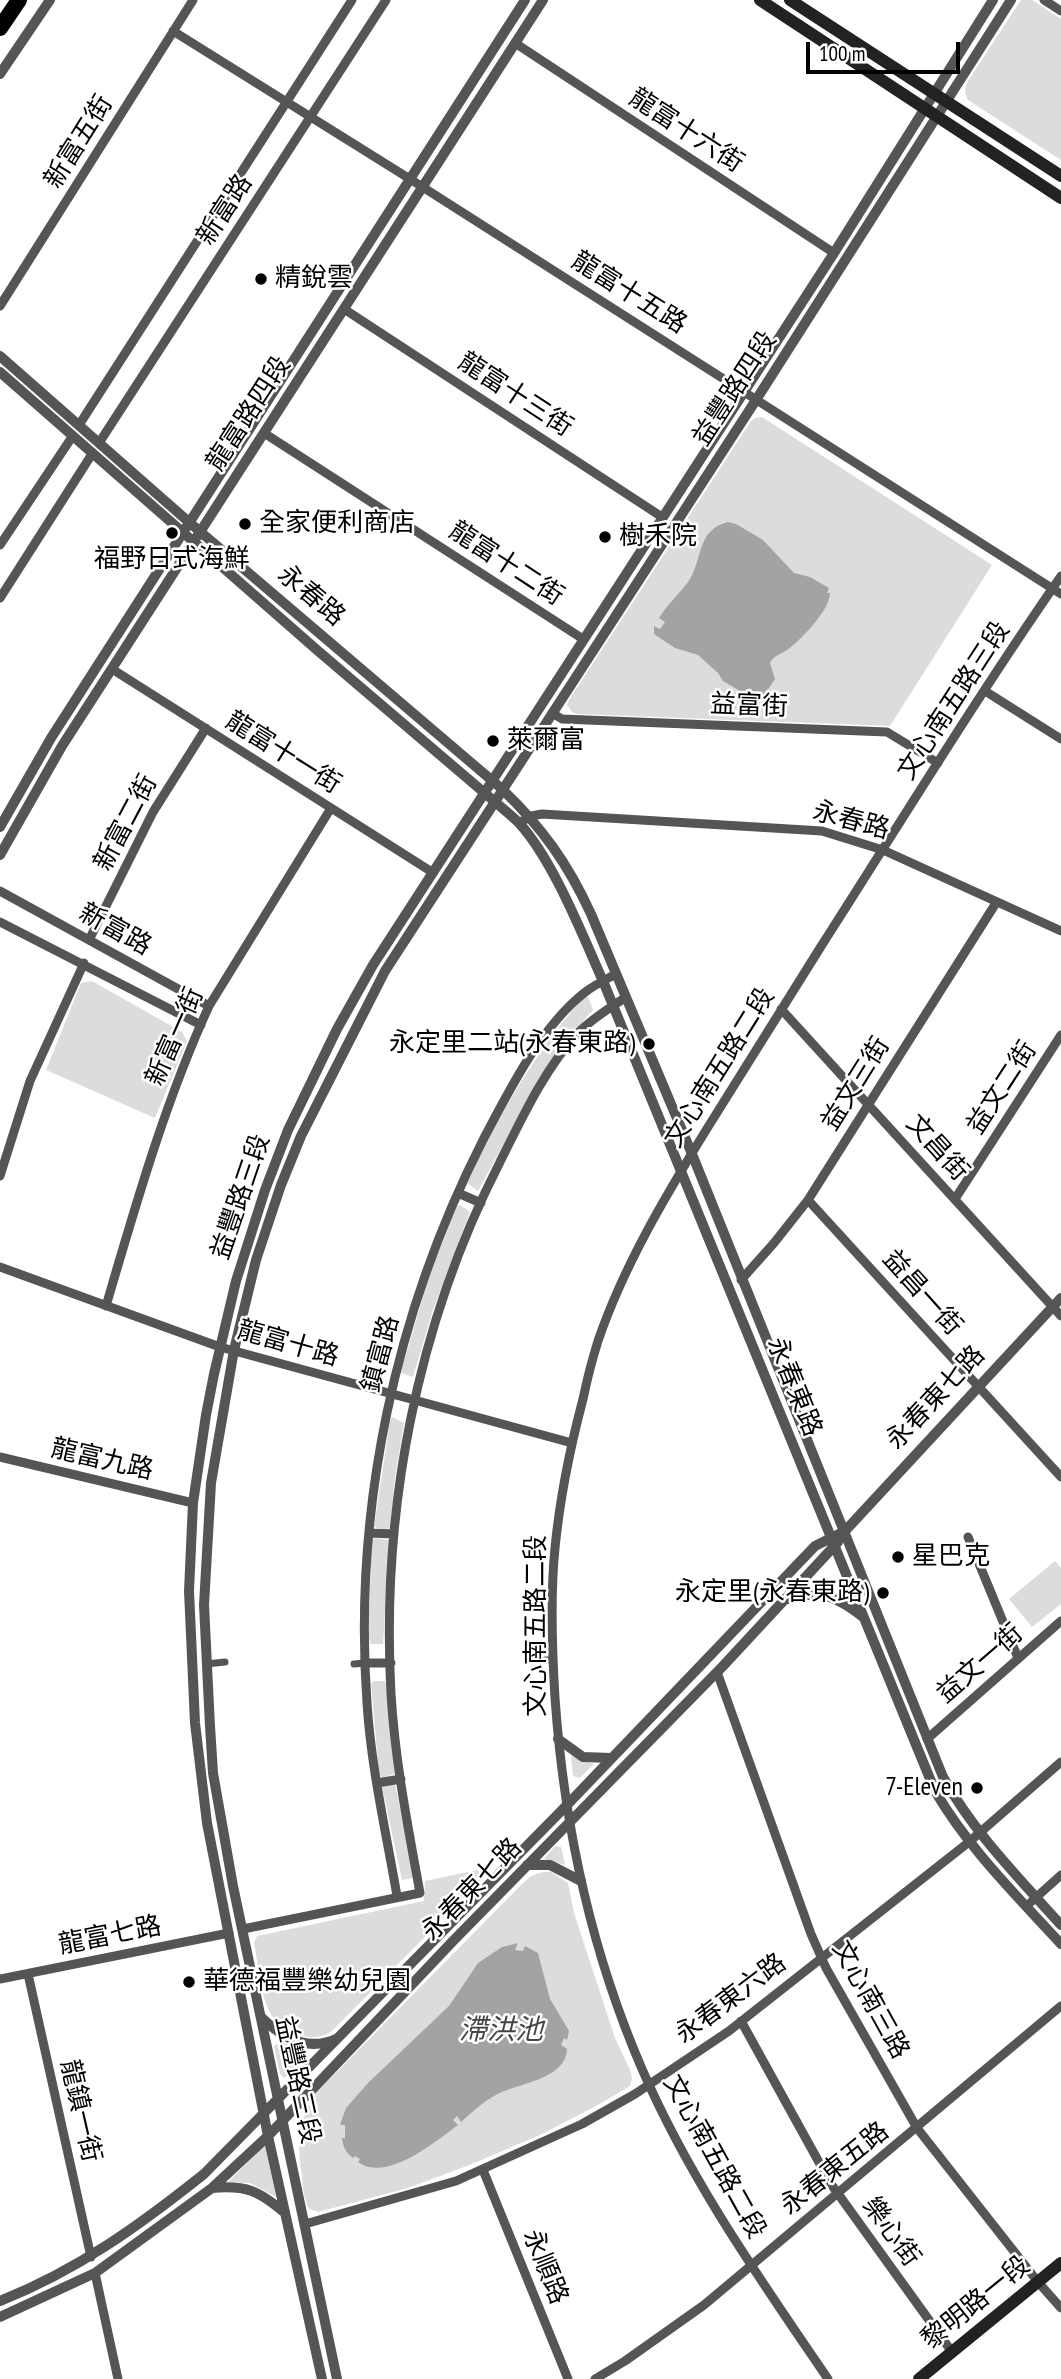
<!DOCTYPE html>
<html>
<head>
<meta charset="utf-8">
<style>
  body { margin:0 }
  #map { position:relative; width:1061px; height:2379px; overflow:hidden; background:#fff; font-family:"PT Sans Narrow",sans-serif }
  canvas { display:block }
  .scale { position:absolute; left:806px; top:42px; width:154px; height:32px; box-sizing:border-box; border:4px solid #000; border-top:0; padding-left:9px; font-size:21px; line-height:24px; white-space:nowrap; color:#000; -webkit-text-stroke:5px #fff; paint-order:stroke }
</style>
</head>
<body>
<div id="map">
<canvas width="1061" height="2379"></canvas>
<div class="scale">100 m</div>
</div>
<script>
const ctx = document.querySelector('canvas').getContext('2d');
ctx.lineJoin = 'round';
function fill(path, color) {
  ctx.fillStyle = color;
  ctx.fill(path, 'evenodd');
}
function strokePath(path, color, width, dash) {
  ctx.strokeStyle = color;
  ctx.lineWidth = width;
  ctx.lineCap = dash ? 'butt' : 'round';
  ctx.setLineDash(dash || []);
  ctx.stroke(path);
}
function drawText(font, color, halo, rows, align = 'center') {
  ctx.font = font + ' "PT Sans Narrow","Noto Sans TC",sans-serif';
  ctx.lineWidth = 5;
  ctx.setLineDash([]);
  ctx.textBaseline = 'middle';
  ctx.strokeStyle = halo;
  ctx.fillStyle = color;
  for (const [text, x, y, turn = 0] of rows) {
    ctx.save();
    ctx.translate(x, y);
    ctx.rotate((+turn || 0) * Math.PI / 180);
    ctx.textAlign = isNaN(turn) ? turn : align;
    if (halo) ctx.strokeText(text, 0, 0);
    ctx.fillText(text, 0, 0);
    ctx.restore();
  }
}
const green = new Path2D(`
  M1021 0H1032L1061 19V160L968 100C963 92 965 86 970 78Z
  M762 417 992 565 890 726 576 714 572 712 567 705 569 700 751 421 755 418Z
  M92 981 182 1032 187 1041 155 1118 46 1070 81 983Z
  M585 996H588L593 1010 562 1045 535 1086 478 1191 468 1184V1182C498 1116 536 1050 585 996Z
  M460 1205 470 1212 433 1310 413 1377 402 1373 401 1371 430 1274 457 1206Z
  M392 1417 404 1423 395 1477 390 1527 387 1530 374 1527 390 1421Z
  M375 1538 389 1540 383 1644H371L368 1636 372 1541Z
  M1055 1561 1061 1568V1604L1032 1627 1009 1599Z
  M374 1681H385L386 1684 395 1774 382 1778 379 1773 371 1684Z
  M571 1755 594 1764 580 1778 573 1776Z
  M395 1784 414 1875 412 1878 402 1880 382 1787 385 1785Z
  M555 1846 561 1847 565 1865 544 1859Z
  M477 1870 484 1877 332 2031C322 2038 312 2038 300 2036 260 2027 261 1977 254 1943L257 1936 424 1901 425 1881Z
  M543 1872H551L568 1883 574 1913 615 2038 630 2070 632 2078 630 2086 598 2105 542 2134 472 2164 408 2188 318 2212 309 2209C304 2199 303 2188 302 2177 297 2143 297 2122 317 2092L519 1887 531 1876Z
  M280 2042 305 2049 308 2055 295 2071 284 2078 280 2074 274 2046Z
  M265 2145 276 2197 250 2183 228 2182Z`);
const water = new Path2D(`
  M728 522 736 524 763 540 794 573 810 577 829 588 827 593H830C830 610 801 640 787 650 780 655 774 655 770 663L775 679 765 694 758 697 747 695 723 681 718 673 698 655 675 648 654 634V626L660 629 665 622 659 618C667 604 681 593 690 579 703 557 697 530 728 522Z
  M518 1943 515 1950 523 1951 525 1946 538 1953 550 1999 569 2031 567 2040 564 2038 561 2045 567 2049C566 2080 517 2083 496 2095 483 2102 472 2112 461 2122L457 2116 453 2120 458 2125C435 2142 386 2183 358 2162L360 2159 355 2156 353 2158C346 2153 343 2147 342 2138H345V2125H340L346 2108 368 2083 449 2006 478 1963 502 1947Z`);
const pedestrian = new Path2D(`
  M532 1660H552
  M206 1664 225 1662
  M354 1664 366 1663`);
const minor = new Path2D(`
  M1044 0 1061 11
  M173 31 410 179 1061 594
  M515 43 834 253
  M0 306 193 0
  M344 309 662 517
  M79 425 352 0
  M264 433 583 639
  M99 443 386 0
  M0 545 72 437
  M0 598 92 454
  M112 669 432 872
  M985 691 1061 739
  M552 713 562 719 887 732 938 763
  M519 823 531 816 542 814 822 831 883 850 1061 931
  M0 891 209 1006
  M0 922 201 1025
  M89 940 153 812 206 728
  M781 1009 1061 1316
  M0 1176 30 1081 84 963
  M458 1193 481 1203
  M955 1199 1061 1035
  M808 1200 1061 1477
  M0 1267 220 1347 572 1443
  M741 1280 774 1243 808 1200 996 903
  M106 1306C136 1204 165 1102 209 1006L331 808
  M0 1457 193 1503
  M369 1533 394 1534
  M968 1537 1018 1658
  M366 1663H391
  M717 1672 811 1934 826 1968 917 2128 1038 2282 1061 2308
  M927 1739 1061 1621
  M377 1783 401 1779
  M397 1896C386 1832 371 1767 367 1703 353 1509 395 1313 483 1140 509 1091 540 1028 584 993 594 985 605 980 616 974
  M1031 1902 1061 1875
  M243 1929 420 1893C408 1827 395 1761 391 1694 381 1512 416 1326 500 1162 521 1120 546 1066 579 1032 593 1018 610 1008 626 997
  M28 1974 91 2257
  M0 1979 229 1933
  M741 2021 831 2184 952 2352
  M483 2170 568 2379
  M305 2224 456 2181 582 2124 635 2094 729 2031 969 1842 1061 1762
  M95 2273 118 2379
  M595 2379 625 2361 704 2305 1061 2006
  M828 2379C760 2279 690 2180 642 2069 591 1951 564 1826 555 1698 552 1649 550 1597 555 1548 560 1497 570 1448 583 1399 587 1380 592 1360 598 1341 624 1265 666 1195 708 1127 746 1067 783 1007 820 948 900 823 977 697 1061 576`);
const tertiary = new Path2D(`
  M0 74 50 0
  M0 356 190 523 502 789C542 827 568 864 591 914L692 1154 943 1777C974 1833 1019 1878 1061 1925
  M0 372 317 650 494 801C502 808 511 815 519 823 553 860 582 934 603 981L935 1791C969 1849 1016 1895 1061 1944
  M0 827 51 738 525 0
  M0 855 62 746 543 0
  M788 1599C821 1589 837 1597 863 1617
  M558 1739 583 1757 611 1758
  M527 1865H550L581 1881
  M261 2017C282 2038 307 2052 336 2039
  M212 2188C247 2185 259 2191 285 2213
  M0 2301C78 2270 140 2225 204 2174L567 1805 815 1546 845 1531 1061 1298
  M0 2317 95 2273 212 2188 268 2136 453 1941 723 1666 838 1542
  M322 2379 268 2136 207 1823 195 1723 189 1591 193 1503 206 1415 214 1374 236 1281 265 1190 288 1130 337 1029 373 965 834 253 993 0
  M337 2379 233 1886 213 1773 210 1726 204 1605 211 1483 234 1350 256 1260 281 1185 301 1136 385 971 756 400 1011 0`);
const secondary = new Path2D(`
  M760 0 1061 198
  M790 0 1061 176
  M919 2379 1061 2263`);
const trunk = new Path2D(`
  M0 28 19 0`);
const markers = [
  [261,279,7,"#000"],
  [245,524,7,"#000"],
  [172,533,7,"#000"],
  [605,537,7,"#000"],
  [493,741,7,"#000"],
  [649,1044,7,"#000"],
  [898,1557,7,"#000"],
  [883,1593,7,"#000"],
  [977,1788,7,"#000"],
  [189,1982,7,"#000"]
];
const streetNames = [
  ["龍富十六街",686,131,33],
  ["新富五街",79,142,-58],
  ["新富路",225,210,-57],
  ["龍富十五路",629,293,32],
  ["益豐路四段",735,389,-57],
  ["龍富十三街",515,395,33],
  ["龍富路四段",249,414,-57],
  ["龍富十二街",506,564,33],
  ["永春路",311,596,40],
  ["文心南五路三段",954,701,-57],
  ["益富街",749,706,2],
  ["龍富十一街",283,753,32],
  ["永春路",851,821,15],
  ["新富二街",126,823,-62],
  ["新富路",115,930,29],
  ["新富一街",175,1037,-66],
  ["文心南五路二段",720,1068,-58],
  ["益文三街",856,1084,-58],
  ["益文二街",1002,1088,-57],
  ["文昌街",937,1148,48],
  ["益豐路三段",241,1197,-71],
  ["益昌一街",922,1293,48],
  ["龍富十路",288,1344,16],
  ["鎮富路",381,1354,-75],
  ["永春東路",794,1387,68],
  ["永春東七路",936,1398,-47],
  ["龍富九路",102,1460,13],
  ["文心南五路二段",537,1626,-90],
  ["益文一街",980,1664,-41],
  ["永春東七路",472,1890,-46],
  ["龍富七路",110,1936,-11],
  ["永春東六路",731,1999,-37],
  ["文心南三路",870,2000,61],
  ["益豐路三段",297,2080,78],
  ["龍鎮一街",80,2111,77],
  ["文心南五路二段",714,2157,61],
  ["永春東五路",835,2169,-39],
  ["樂心街",891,2232,54],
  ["永順路",545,2267,68],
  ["黎明路一段",976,2303,-39]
];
const poiNames = [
  ["精銳雲",275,279],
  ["全家便利商店",259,524],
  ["樹禾院",619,537],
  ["福野日式海鮮",172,560,"center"],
  ["萊爾富",507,741],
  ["永定里二站(永春東路)",635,1044,"right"],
  ["星巴克",912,1557],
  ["永定里(永春東路)",869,1593,"right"],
  ["7-Eleven",963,1788,"right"],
  ["華德福豐樂幼兒園",203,1982]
];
const waterNames = [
  ["滯洪池",501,2031]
];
fill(green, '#dcdcdc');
fill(water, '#a3a3a3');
strokePath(pedestrian, '#555', 7);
strokePath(minor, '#555', 9);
strokePath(tertiary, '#555', 10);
strokePath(secondary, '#222', 12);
strokePath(trunk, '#000', 16);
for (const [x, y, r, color] of markers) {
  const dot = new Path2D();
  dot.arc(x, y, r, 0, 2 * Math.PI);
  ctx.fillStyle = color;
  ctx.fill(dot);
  strokePath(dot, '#fff', 2.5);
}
drawText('26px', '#000', '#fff', streetNames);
drawText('26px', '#000', '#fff', poiNames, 'left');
drawText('italic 28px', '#444', '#fff', waterNames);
</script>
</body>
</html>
